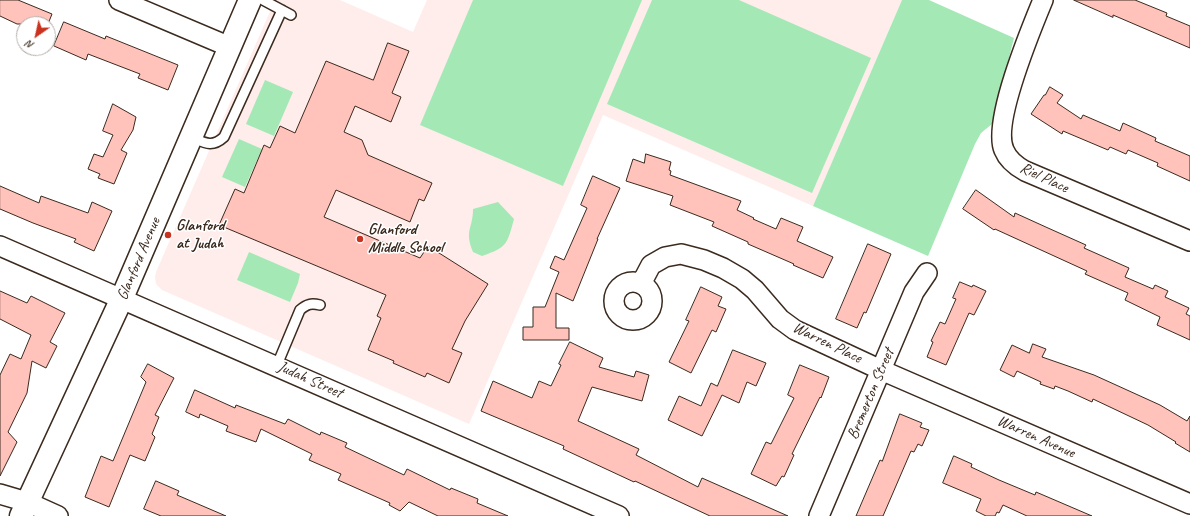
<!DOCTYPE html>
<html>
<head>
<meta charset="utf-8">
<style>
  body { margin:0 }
  #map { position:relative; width:1190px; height:516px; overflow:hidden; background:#fff; font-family:Caveat,sans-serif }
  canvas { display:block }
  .north { position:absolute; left:16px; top:16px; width:40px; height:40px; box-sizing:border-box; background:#fff; border:1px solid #b1aaa5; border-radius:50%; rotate:214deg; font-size:11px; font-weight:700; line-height:16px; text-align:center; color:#3b2a1e }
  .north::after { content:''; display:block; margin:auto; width:14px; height:18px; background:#c8321e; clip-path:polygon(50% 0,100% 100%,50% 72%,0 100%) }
</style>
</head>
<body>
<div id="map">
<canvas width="1190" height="516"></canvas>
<div class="north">N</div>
</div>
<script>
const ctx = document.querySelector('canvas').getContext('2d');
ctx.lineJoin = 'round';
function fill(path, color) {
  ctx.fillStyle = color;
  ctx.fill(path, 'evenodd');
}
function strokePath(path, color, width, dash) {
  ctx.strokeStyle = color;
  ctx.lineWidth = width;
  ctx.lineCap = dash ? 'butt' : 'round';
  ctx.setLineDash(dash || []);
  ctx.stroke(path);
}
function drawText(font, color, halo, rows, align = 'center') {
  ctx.font = font + ' Caveat,sans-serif';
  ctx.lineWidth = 3;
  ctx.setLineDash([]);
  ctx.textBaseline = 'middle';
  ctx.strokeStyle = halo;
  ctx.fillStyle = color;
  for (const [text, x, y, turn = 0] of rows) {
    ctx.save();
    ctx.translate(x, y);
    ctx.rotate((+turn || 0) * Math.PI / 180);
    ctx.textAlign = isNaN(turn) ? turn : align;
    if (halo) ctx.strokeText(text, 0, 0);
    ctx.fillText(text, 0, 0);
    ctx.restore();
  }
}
const built = new Path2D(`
  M275 0H340L413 32 427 0H902L813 206 603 115 469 424 162 290 156 284 155 277 156 272Z`);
const green = new Path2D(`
  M473 0H642L563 186 420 125Z
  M652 0H739L871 58 812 193 607 104Z
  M902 0H929L1014 38 992 124 981 133 975 144 928 256 813 206Z
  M265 80 293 92 274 136 246 124Z
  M239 139 262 149 245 187 222 177Z
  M498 202 514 219C507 244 508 247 482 256L473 252C464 230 473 229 473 209Z
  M249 252 300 274 298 283 290 302 237 280Z`);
const building = new Path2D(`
  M0 0H18L52 14 48 24H17L0 16Z
  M1074 0H1135L1167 13 1166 16 1190 26V48L1113 15V17Z
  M64 22 105 39 106 36 178 65 168 90 138 78 140 74 88 54 86 60 54 46Z
  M388 43 409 51 392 93 401 97 391 122 355 106 344 132 362 140 368 155 432 183 424 201 419 199 410 222 336 190 324 217 420 258 428 246 488 284 465 321 452 349 462 353 449 383 427 373 425 377 393 363 394 361 368 350 381 318 377 316 386 295 219 225 235 189 244 193 264 145 270 148 280 126 295 133 326 61 373 80Z
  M1050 87 1063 95 1057 103 1081 119 1083 115 1120 131 1123 123 1156 138 1155 141 1190 156V181L1157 166 1158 163 1128 150 1126 154 1110 147 1108 150 1063 131 1062 134 1031 114 1044 95H1045Z
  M113 104 136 117 133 130 121 150 127 153 114 184 98 178 100 174 88 169 94 154 103 157 113 135 103 131Z
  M646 154 671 162 669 170 671 171 670 175 741 201 737 210 754 218 753 219 776 229 781 218 803 227 797 241 833 257 823 278 793 265 794 264 748 244V242L712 226 714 222 670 205 673 196 626 181 633 159 644 163Z
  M593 176 620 188 597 239H598L573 301 556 293V328H569V340H523V327H533V307H545L559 272 550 268 555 256 564 260 587 208 581 205Z
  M0 186 39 203 41 196 88 213 92 202 112 211 94 251 74 242 76 239 33 223 0 209Z
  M976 190 1014 217 1015 213 1048 228 1086 245 1084 248 1129 268 1125 277 1153 289 1155 285 1168 291 1165 297 1189 308 1186 314 1190 316V340L1157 325 1160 317 1125 300 1128 293 1085 274 1087 271 995 229 994 230 963 209Z
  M868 244 891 254 866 313 864 312 857 328 836 319Z
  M960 282 972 287 973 285 986 291 974 315 969 313 946 365 927 357 933 342 931 341 940 322 945 324 956 299 953 298Z
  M701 287 722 297 718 306 726 309 716 332 712 330 691 373 669 362 689 321 686 320Z
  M0 291 27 303 31 296 65 313 50 342 57 346 46 368 32 361 27 393 8 432 17 442 0 476V375L10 354 21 359 31 335 0 319Z
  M570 342 603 358 599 367 634 377 636 371 649 375 642 401 592 387 578 421 639 449 636 455 698 487 702 478 788 516H710L635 481 634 482 563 449 564 446 481 411 493 381 532 398 539 381 551 386 561 365 559 364Z
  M1033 344 1046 349 1042 357 1094 375 1160 405 1187 421 1190 416V452L1175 443 1176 442 1148 425 1093 399 1092 402 1068 391 1055 386 1054 389 1040 384 1041 382 1017 371 1014 377 1000 370 1012 345 1029 353Z
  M733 350 766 363 756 386 747 382 739 403 722 395 702 436 668 420 679 396 701 406 711 383 717 386Z
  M148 364 174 378 155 415 159 417 152 434 155 437 145 461 130 455 109 507 85 497 101 456 113 461 146 382 141 377Z
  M800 365 829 377 821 398 820 397 792 454 794 455 784 477 782 476 776 486 751 474 766 442 771 444 794 398 788 395Z
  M195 390 235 408 236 405 285 424 288 419 320 435 321 432 347 443 345 447 404 475 407 469 450 490 451 488 478 499 477 503 508 516H438L409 502 400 511 389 505 390 503 338 480 341 474 309 460 312 454 261 429 256 442 226 431 228 426 200 414 199 418 186 412Z
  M900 414 922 423 920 427 929 430 922 446 918 444 914 452 911 451 883 516H856L880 460 882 461Z
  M954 456 972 464 971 467 999 480 1035 495 1036 492 1092 516H1027L1003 505 999 513 997 512 995 516H986L976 511 981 499 943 483Z
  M156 481 179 491 177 495 226 516H161L144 509Z`);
const service = new Path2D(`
  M263 0 291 15
  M191 137C205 143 212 148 224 137L282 10
  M277 365 300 310C307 304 311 303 320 305`);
const minor = new Path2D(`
  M119 0 230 47
  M1043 0C1031 29 992 123 1004 150 1008 160 1016 166 1025 171L1190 241
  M0 246 619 516
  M614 301a19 19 0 1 1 38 0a19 19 0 1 1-38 0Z
  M641 284 651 265 665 257 681 254 704 260 723 268 742 279 755 290 780 319 795 330 881 370 1190 504
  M0 494 27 502 58 516
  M819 516 914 292 927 273`);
const secondary = new Path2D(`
  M21 516 122 298 250 0`);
const markers = [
  [168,235,4,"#c8321e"],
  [360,239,4,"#c8321e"]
];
const streetNames = [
  ["Riel Place",1044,178,25],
  ["Glanford Avenue",139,259,-67],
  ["Warren Place",827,343,26],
  ["Judah Street",310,380,24],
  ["Bremerton Street",871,394,-67],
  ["Warren Avenue",1036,437,24]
];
const poiNames = [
  ["Glanford",176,226],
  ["at Judah",176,244],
  ["Glanford",368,230],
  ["Middle School",368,248]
];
fill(built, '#ffedeb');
fill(green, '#a4e9b5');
fill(building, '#ffc3bc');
strokePath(building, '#3b2a1e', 1);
strokePath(service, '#3b2a1e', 12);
strokePath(minor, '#3b2a1e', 22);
strokePath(secondary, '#3b2a1e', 25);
strokePath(service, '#fff', 9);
strokePath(minor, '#fff', 19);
strokePath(secondary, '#fff', 22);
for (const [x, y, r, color] of markers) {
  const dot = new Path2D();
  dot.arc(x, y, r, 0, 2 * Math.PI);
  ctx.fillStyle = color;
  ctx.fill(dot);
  strokePath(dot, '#fff', 1.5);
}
drawText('16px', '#3b2a1e', '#fff', streetNames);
drawText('bold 16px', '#3b2a1e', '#fff', poiNames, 'left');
</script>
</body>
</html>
